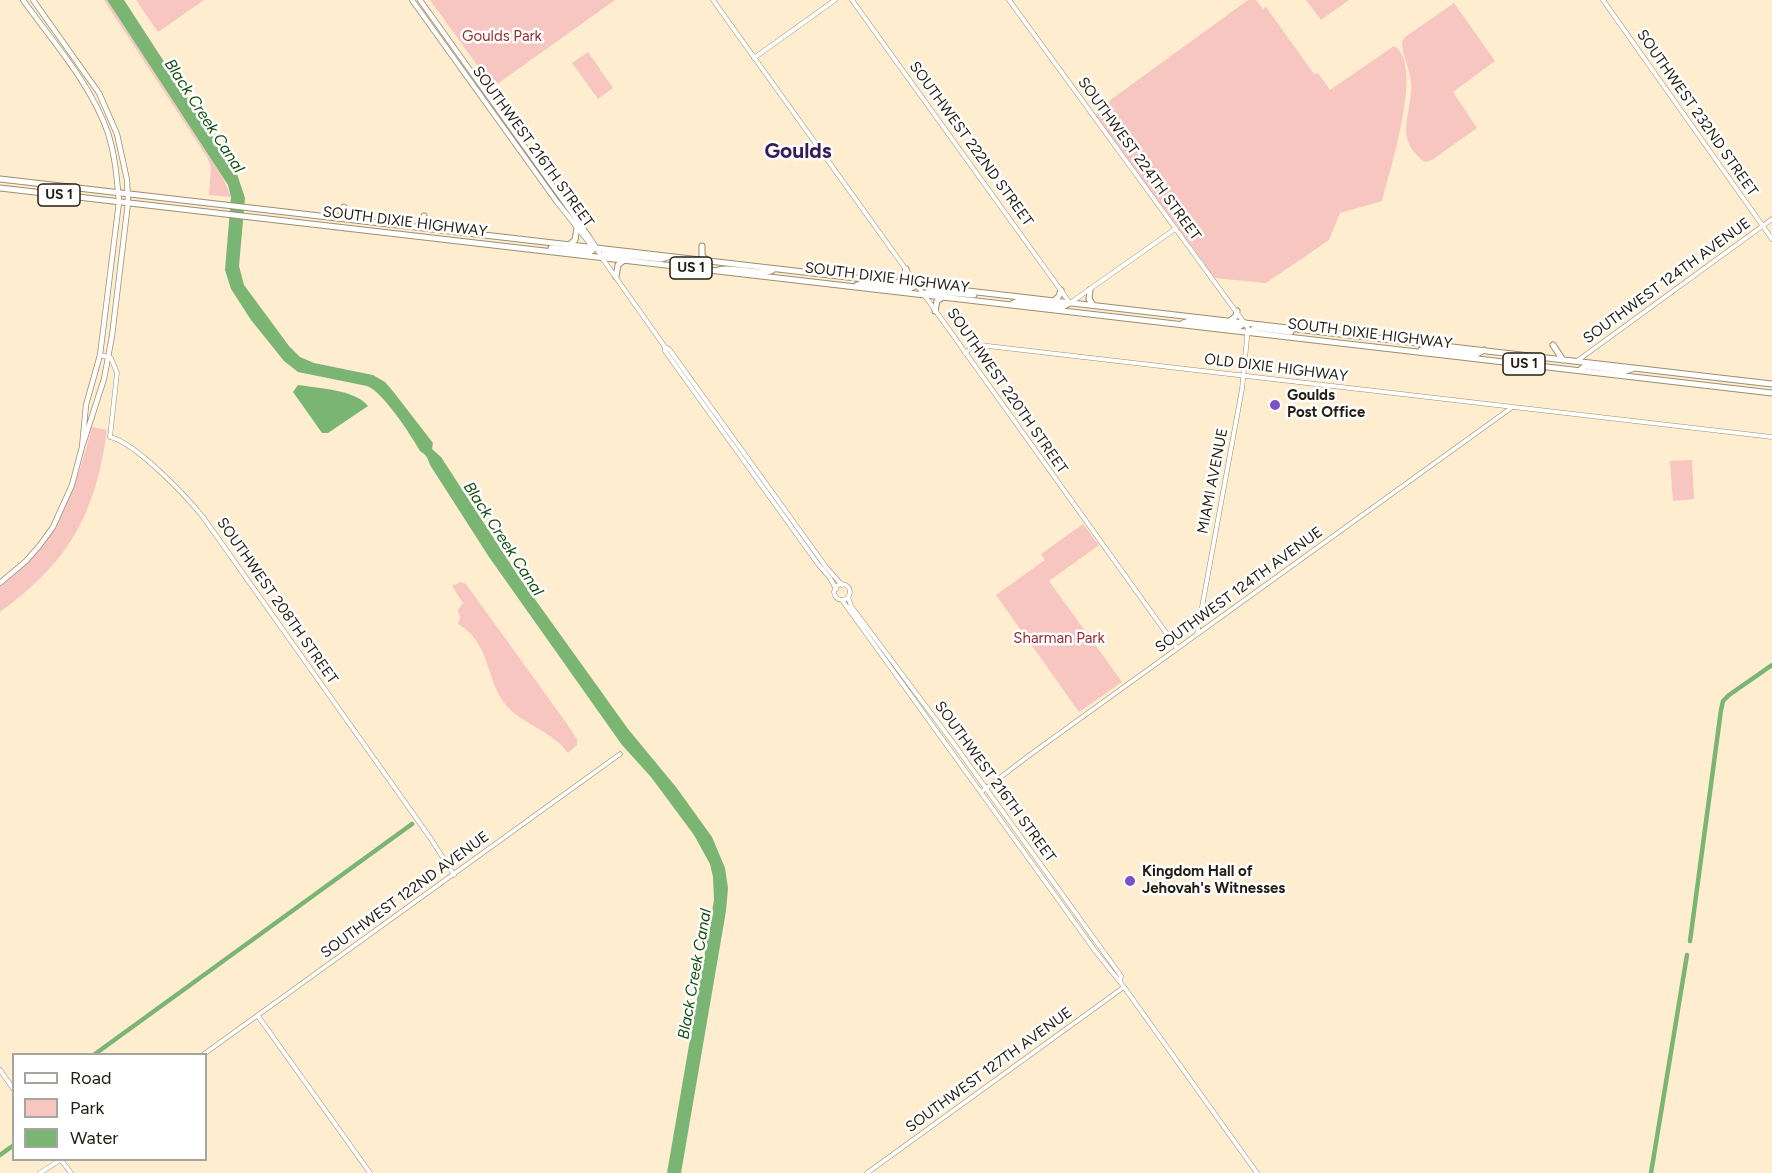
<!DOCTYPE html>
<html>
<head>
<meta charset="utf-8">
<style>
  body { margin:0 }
  #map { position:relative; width:1772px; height:1173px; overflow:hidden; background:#feedce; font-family:Figtree,sans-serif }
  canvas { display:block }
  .legend { position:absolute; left:12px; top:1053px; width:195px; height:108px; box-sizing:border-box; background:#fff; border:2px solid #a7a5a0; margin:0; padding:8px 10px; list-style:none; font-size:18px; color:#241e12 }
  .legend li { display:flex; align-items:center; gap:12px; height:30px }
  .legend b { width:30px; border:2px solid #a7a5a0 }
</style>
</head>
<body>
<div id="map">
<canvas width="1772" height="1173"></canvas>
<ul class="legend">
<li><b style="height:8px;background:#fff"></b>Road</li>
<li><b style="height:16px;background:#f7c6c1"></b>Park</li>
<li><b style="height:16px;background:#7ab574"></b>Water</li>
</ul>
</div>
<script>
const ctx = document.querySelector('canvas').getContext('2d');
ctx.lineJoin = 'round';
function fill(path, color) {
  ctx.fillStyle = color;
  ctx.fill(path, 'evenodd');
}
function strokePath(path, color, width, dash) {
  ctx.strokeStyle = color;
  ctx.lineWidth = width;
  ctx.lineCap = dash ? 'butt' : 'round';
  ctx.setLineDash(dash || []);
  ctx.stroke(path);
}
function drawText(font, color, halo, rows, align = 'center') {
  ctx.font = font + ' Figtree,sans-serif';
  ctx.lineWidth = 5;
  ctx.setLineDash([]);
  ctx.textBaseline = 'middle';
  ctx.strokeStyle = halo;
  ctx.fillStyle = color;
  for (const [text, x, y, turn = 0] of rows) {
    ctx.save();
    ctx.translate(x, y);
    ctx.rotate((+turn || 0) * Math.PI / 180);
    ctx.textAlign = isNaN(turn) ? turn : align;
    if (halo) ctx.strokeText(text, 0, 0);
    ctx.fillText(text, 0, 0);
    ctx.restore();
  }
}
const green = new Path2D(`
  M104 0H107L112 8 223 178 231 197 209 195 211 167 207 157Z
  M136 0H204L158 32Z
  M430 0H615L493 87Z
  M1248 0H1256L1263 9 1266 7 1314 74 1318 73 1330 90 1394 46C1425 63 1389 173 1382 201L1340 213 1329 240 1266 283 1215 278 1096 115 1098 109Z
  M1306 0H1349L1321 20Z
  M1454 3 1495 61 1453 92 1477 128 1432 160 1425 162C1392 138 1413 114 1411 83 1410 69 1402 55 1402 42L1405 37Z
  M588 52 613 88 598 99 572 63Z
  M92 427 107 430C95 515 70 561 0 612V585C55 543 75 493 92 427Z
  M1692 460 1694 499 1673 501 1670 461Z
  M1083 524 1099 545 1049 581 1122 682 1079 712 996 595 1045 560 1041 554Z
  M460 582 466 584 567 724 577 739V745L568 753C551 729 518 724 502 700 486 674 488 641 458 624L460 618 458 610 463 603 452 586Z`);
const water = new Path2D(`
  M107 0H124L237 174 245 198 239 266 244 285 289 346 300 357 314 363 373 375 385 382 392 390 433 443 432 449 441 457 519 577 628 729 676 787 712 837 725 868 728 888 726 911 681 1173H667L714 900 713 877 710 864 694 835 651 777 622 745 489 557 430 465C427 456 427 456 420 451 411 435 383 392 367 386L298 372 284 361 251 320 231 289 225 270 231 197 228 185Z
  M298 385C317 388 357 390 368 406L328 433H322L293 392Z`);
const canal = new Path2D(`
  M1690 941 1721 710 1723 701 1729 695 1772 665
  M95 1054 412 824
  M0 1155 14 1145
  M1651 1173 1687 955`);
const tertiary = new Path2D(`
  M713 0 1177 648
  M852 0 1070 303 1175 229
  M1009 0 1248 328 1242 389 1197 634
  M1603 0 1772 239
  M754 58 835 0
  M602 258 665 347 669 349 826 567 842 585
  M665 347V351L818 564 830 578 836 589
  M965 353 973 347 988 346 1772 437
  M100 355 111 358 117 373 110 437C136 443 186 496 203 517L431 839 454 875
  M1577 361 1772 219
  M834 592a8 8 0 1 1 16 0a8 8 0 1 1-16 0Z
  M848 597 851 606 954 744 1121 976 1120 982
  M842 600 1096 952 1124 987 1257 1173
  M981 792 1031 754 1511 408
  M258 1016 370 1173
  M204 1054 620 754
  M0 1070 14 1090
  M61 1160 71 1173
  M40 1173 60 1160
  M867 1173 1124 987`);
const secondary = new Path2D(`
  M33 0 99 93 117 134 127 180 128 203 112 336 104 379 83 444
  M412 0 557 202 592 246
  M420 0 590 238 602 257
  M0 583 26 561 40 545 53 527 72 485 82 447 86 405 100 355 119 202C117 178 115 155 108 133 91 84 53 42 23 0`);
const trunk = new Path2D(`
  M0 179 1772 384
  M0 188 1772 393
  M338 218 342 214 344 207
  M416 227 422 224 424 216
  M569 245 575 240 577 228
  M702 246V255L706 260
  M551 248 590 252 595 248
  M602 257 604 253 661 259 668 257
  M718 270C733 265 765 278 774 269
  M616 277 618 265 624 260
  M898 283 904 276 906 269
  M857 285 863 284 909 289 917 285
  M1090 290 1089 299 1093 305
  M923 294 931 291 974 295
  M1054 301 1059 296 1061 290
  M1013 303 1018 301 1062 307 1070 303
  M935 311 937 301 943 297
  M1230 321 1236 316 1237 311
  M1183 323 1190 321 1239 327 1245 323
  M1249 332 1255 328 1291 332
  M1553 345 1563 360
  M1421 350 1430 349 1477 354 1484 350
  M1580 370 1585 366 1625 371 1632 369`);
const markers = [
  [1275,405,6,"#7c50c8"],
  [1130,881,6,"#7c50c8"]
];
const shields = [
  [59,195,42],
  [691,268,42],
  [1524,364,42]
];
const shieldNames = [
  ["US 1",59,195],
  ["US 1",691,268],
  ["US 1",1524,364]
];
const parkNames = [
  ["Goulds Park",502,37],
  ["Sharman Park",1059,639]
];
const streetNames = [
  ["SOUTHWEST 232ND STREET",1697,113,55],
  ["SOUTHWEST 222ND STREET",971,144,54],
  ["SOUTHWEST 216TH STREET",533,147,54],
  ["SOUTHWEST 224TH STREET",1139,159,54],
  ["SOUTH DIXIE HIGHWAY",405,222,7],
  ["SOUTH DIXIE HIGHWAY",887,278,7],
  ["SOUTHWEST 124TH AVENUE",1667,281,-36],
  ["SOUTH DIXIE HIGHWAY",1370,334,7],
  ["OLD DIXIE HIGHWAY",1276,368,7],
  ["SOUTHWEST 220TH STREET",1007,391,55],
  ["MIAMI AVENUE",1213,481,-79],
  ["SOUTHWEST 124TH AVENUE",1239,590,-36],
  ["SOUTHWEST 208TH STREET",277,601,55],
  ["SOUTHWEST 216TH STREET",995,782,54],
  ["SOUTHWEST 122ND AVENUE",405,895,-36],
  ["SOUTHWEST 127TH AVENUE",989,1070,-36]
];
const poiNames = [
  ["Goulds",1287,396],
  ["Post Office",1287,413],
  ["Kingdom Hall of",1142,872],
  ["Jehovah's Witnesses",1142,889]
];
const waterNames = [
  ["Black Creek Canal",204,116,57],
  ["Black Creek Canal",503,539,57],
  ["Black Creek Canal",695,974,-80]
];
const districtNames = [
  ["Goulds",798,152]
];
fill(green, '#f7c6c1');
fill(water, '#7ab574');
strokePath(canal, '#7ab574', 4.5);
strokePath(tertiary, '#9c8d70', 5);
strokePath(secondary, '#9c8d70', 6);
strokePath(trunk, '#9c8d70', 7);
strokePath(tertiary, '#fff', 4);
strokePath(secondary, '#fff', 4.5);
strokePath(trunk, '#fff', 5);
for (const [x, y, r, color] of markers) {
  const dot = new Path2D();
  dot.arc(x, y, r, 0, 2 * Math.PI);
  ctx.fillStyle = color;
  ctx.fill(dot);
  strokePath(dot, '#fff', 2);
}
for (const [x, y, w] of shields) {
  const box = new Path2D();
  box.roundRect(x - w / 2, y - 11, w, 22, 4.5);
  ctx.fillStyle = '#fff';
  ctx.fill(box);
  strokePath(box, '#241e12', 1.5);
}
drawText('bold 14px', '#241e12', null, shieldNames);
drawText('15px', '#972e2d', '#fff', parkNames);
drawText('15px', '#241e12', '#fff', streetNames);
drawText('bold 15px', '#241e12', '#fff', poiNames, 'left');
drawText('italic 16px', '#14500f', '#fff', waterNames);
drawText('bold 21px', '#331d57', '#fff', districtNames);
</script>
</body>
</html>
